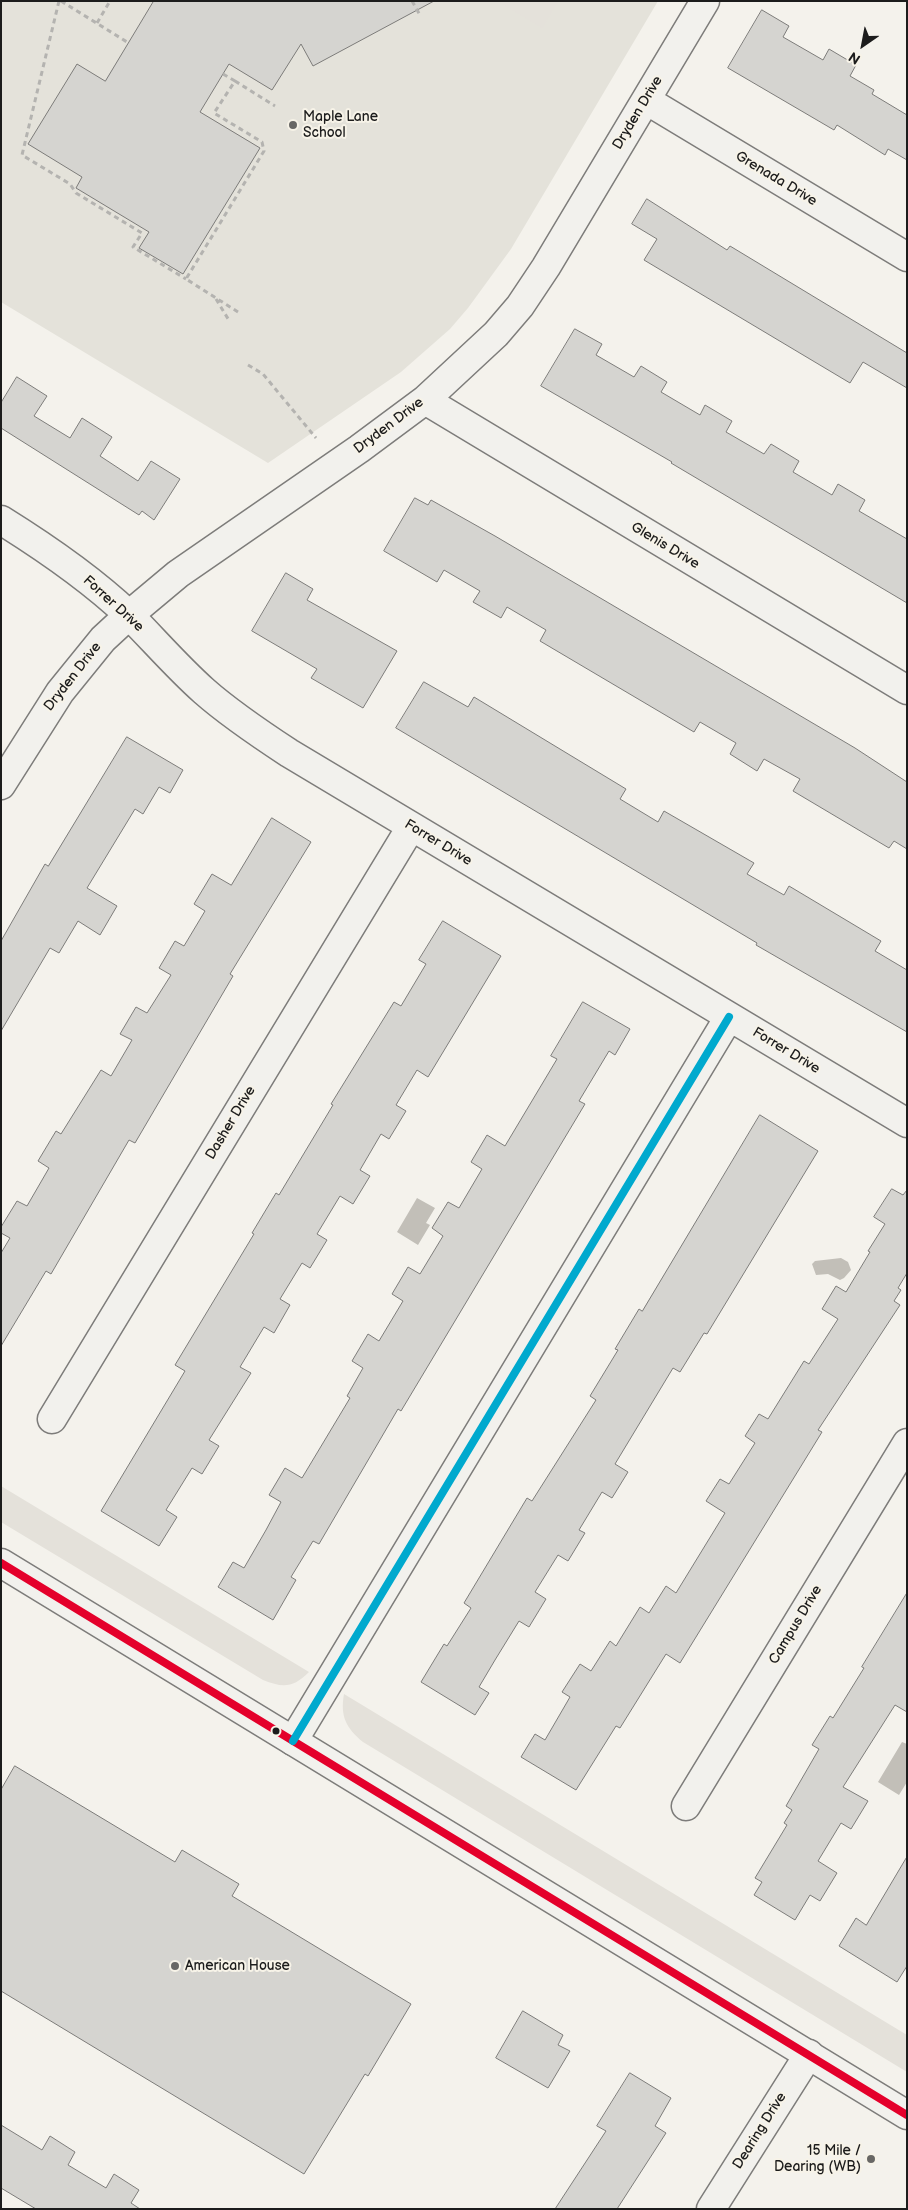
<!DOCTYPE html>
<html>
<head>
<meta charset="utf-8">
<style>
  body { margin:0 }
  #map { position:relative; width:908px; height:2210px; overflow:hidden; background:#f4f2ec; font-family:"Balsamiq Sans",sans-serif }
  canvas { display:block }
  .frame { position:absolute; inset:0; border:2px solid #1c1c1c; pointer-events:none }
  .north { position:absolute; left:838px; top:20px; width:50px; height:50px; -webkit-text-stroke:4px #f7f3e8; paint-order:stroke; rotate:213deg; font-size:14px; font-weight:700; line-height:20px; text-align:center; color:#1c1c1c }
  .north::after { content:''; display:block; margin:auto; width:18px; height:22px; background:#1c1c1c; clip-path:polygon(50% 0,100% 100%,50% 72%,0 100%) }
</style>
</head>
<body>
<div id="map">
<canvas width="908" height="2210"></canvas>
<div class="frame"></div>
<div class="north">N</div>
</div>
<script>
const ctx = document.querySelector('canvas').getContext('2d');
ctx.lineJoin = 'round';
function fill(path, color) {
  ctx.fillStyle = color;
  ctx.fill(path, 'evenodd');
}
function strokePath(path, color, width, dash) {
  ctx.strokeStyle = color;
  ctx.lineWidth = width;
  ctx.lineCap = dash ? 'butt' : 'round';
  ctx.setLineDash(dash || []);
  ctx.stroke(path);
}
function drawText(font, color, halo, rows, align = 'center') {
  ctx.font = font + ' "Balsamiq Sans",sans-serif';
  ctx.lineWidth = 4;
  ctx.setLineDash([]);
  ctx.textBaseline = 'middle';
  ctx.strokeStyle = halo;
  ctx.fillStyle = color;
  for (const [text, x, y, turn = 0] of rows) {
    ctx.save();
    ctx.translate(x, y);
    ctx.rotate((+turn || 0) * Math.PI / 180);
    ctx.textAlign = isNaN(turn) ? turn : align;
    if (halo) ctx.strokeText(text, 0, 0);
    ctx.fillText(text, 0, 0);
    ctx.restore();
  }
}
const built = new Path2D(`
  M1 1H658L511 249 468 308 450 329 401 372 268 463 1 302Z`);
const green = new Path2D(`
  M497 1H558L542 28Z
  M1 1486 309 1672C293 1688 283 1688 263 1680L1 1522Z
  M344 1694 907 2035V2072L363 1742C346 1728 340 1716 344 1694Z`);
const water = new Path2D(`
  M417 1198 435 1208 426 1223 430 1225 418 1245 397 1232Z
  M841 1258 848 1262 851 1270 844 1278 840 1280 828 1274 816 1275 812 1264 815 1261Z
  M902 1742 907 1744V1782L899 1795 878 1782Z`);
const building = new Path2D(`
  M154 1H434L313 66 301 44 272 90 229 64 200 112 260 148 183 274 139 248 149 232 76 188 82 177 28 144 77 64 105 81Z
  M762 10 789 26 783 37 823 60 829 49 856 65 850 76 874 90 872 94 907 115V160L888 149 885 155 837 125 834 130 728 68Z
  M647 199 727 250 730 246 907 353V388L863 362 850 383 644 260 657 239 632 224Z
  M575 329 602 344 596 355 634 377 641 366 667 382 661 392 700 415 705 405 732 421 726 432 764 454 771 444 799 461 793 472 832 495 838 484 865 500 859 511 907 539V603L671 463 672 462 541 386Z
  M17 377 47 396 34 416 70 438 82 418 112 437 100 456 138 481 151 461 180 479 154 520 142 511 139 515 1 428V403Z
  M415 498 428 505 431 500 495 536 855 748 907 782V849L894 841 889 848 793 791 800 779 764 759 757 771 730 754 736 743 700 722 694 732 540 641 546 630 507 607 501 618 473 602 480 591 444 570 437 582 384 551Z
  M286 573 313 589 307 600 397 651 363 708 311 678 317 669 252 631Z
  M424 682 468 707 474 697 626 789 620 799 658 822 664 811 754 863 747 874 784 895 789 886 881 941 875 951 907 970V1032L756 945 757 943 396 728Z
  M127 737 183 770 170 793 159 787 143 814 135 809 87 888 117 906 100 935 78 921 59 953 50 948 1 1031V941L45 864 48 866Z
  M272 818 311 842 230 974 233 976 135 1143 129 1140 51 1274 46 1271 1 1346V1253L10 1238 1 1233V1227L17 1201 27 1206 49 1168 38 1161 56 1131 61 1134 101 1070 111 1076 132 1040 120 1034 136 1007 147 1013 171 975 159 968 175 941 184 946 205 911 194 904 212 874 231 885Z
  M443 921 501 956 428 1077 417 1070 396 1105 406 1111 389 1139 381 1134 360 1170 370 1176 353 1204 340 1196 317 1234 327 1240 310 1268 302 1263 280 1299 290 1305 274 1333 264 1327 240 1367 251 1373 209 1440 219 1446 202 1474 192 1468 166 1510 177 1517 159 1546 101 1511 185 1371 175 1365 254 1234 252 1233 276 1193 279 1195 333 1105 331 1104 394 1002 401 1006 426 964 419 960Z
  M583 1002 630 1029 615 1055 609 1051 579 1101 585 1104 401 1411 398 1409 319 1544 313 1541 291 1577 296 1580 273 1620 218 1587 233 1562 244 1568 266 1530 281 1502 269 1495 285 1468 302 1478 350 1398 347 1396 363 1368 352 1361 368 1334 379 1341 403 1301 392 1294 408 1267 420 1274 443 1236 432 1228 448 1202 459 1208 482 1169 471 1162 487 1135 505 1146 557 1059 551 1056Z
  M760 1115 818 1151 707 1334 704 1333 680 1372 673 1368 615 1464 628 1472 612 1498 602 1492 579 1530 585 1533 568 1561 558 1555 535 1592 546 1599 529 1627 519 1621 495 1660 479 1687 489 1693 475 1715 421 1682 444 1644 447 1646 471 1608 464 1603 527 1498 532 1501 596 1400 590 1396 618 1350 615 1349 639 1309 642 1311Z
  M892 1189 903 1195 907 1190V1273L898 1288 901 1290 894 1301 900 1305 818 1430 822 1432 680 1663 666 1654 620 1728 616 1726 576 1790 521 1757 535 1734 545 1740 570 1697 562 1692 580 1664 591 1671 610 1641 616 1646 640 1607 649 1613 666 1586 676 1593 725 1513 706 1501 720 1479 729 1484 755 1443 745 1436 759 1414 768 1419 804 1361 809 1364 838 1319 822 1309 836 1286 846 1292 870 1252 868 1251 885 1224 874 1217Z
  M907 1593V1712L895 1705 843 1787 868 1801 851 1829 841 1823 818 1861 837 1873 820 1901 810 1895 795 1920 754 1895 762 1882 755 1878 787 1825 784 1823 792 1810 786 1806 819 1749 812 1745 830 1716 833 1718 864 1668 862 1667Z
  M15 1766 175 1862 182 1850 239 1884 232 1896 411 2004 368 2076 365 2074 304 2174 1 1991V1790Z
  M907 1857V1966L897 1982 839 1946 856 1918 866 1925Z
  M523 2011 563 2035 558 2045 570 2051 548 2088 496 2058Z
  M630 2073 671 2098 655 2126 666 2133 617 2209H555L606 2131 597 2126Z
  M1 2125 42 2150 50 2136 75 2152 68 2165 106 2188 114 2174 139 2190 131 2203 140 2209H36L1 2188Z`);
const path = new Path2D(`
  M59 1 22 155 70 184 76 193 142 233 133 247 186 279
  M61 1 127 42
  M412 1 420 15
  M97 23 110 1
  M223 74 235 81
  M216 299 230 322
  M238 312 186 279 264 151 262 142 214 113 235 81 275 106
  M248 365 263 374 316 438`);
const minor = new Path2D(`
  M646 100 907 257
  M425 400 907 690
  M1 520C46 548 91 579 129 615 154 640 177 667 204 691 230 714 260 734 289 753L907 1123
  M1 785 60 692 103 639 129 615 178 574 359 449 425 400 496 334 520 306 546 267 705 1
  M52 1419 411 827
  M293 1741 729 1017
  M686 1806 907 1443
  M711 2209 809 2054`);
const secondary = new Path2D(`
  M1 1563 907 2115`);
const bus1 = new Path2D(`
  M1 1563 907 2115`);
const bus2 = new Path2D(`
  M293 1741 729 1017`);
const markers = [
  [293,125,5,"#686765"],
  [276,1731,4.5,"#1c1c1c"],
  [175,1966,5,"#686765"],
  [871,2159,5,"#686765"]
];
const streetNames = [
  ["Dryden Drive",638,113,-59],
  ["Grenada Drive",776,179,31],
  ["Dryden Drive",389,426,-37],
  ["Glenis Drive",665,546,31],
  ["Forrer Drive",113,604,42],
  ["Dryden Drive",73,677,-52],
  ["Forrer Drive",438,843,31],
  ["Forrer Drive",786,1051,31],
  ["Dasher Drive",231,1123,-59],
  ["Campus Drive",796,1625,-59],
  ["Dearing Drive",760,2131,-58]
];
const poiNames = [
  ["Maple Lane",303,117],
  ["School",303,133],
  ["American House",185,1966],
  ["15 Mile /",861,2151,"right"],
  ["Dearing (WB)",861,2167,"right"]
];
fill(built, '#e4e2da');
fill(green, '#e4e1da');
fill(water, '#c2bfb8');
fill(building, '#d5d4d0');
strokePath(building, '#7d7c7a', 1);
strokePath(minor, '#7d7c7a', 31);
strokePath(secondary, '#7d7c7a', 31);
strokePath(path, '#b4b3b0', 3, [5, 4]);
strokePath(minor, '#f2f1ed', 28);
strokePath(secondary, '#f2f1ed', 28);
strokePath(bus1, '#e4002b', 8);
strokePath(bus2, '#00a9ce', 8);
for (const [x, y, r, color] of markers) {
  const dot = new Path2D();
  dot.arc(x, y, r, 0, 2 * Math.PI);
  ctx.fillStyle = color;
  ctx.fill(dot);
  strokePath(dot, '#f7f3e8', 2);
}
drawText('14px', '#1c1c1c', '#f7f3e8', streetNames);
drawText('14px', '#1c1c1c', '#f7f3e8', poiNames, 'left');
</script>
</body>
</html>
